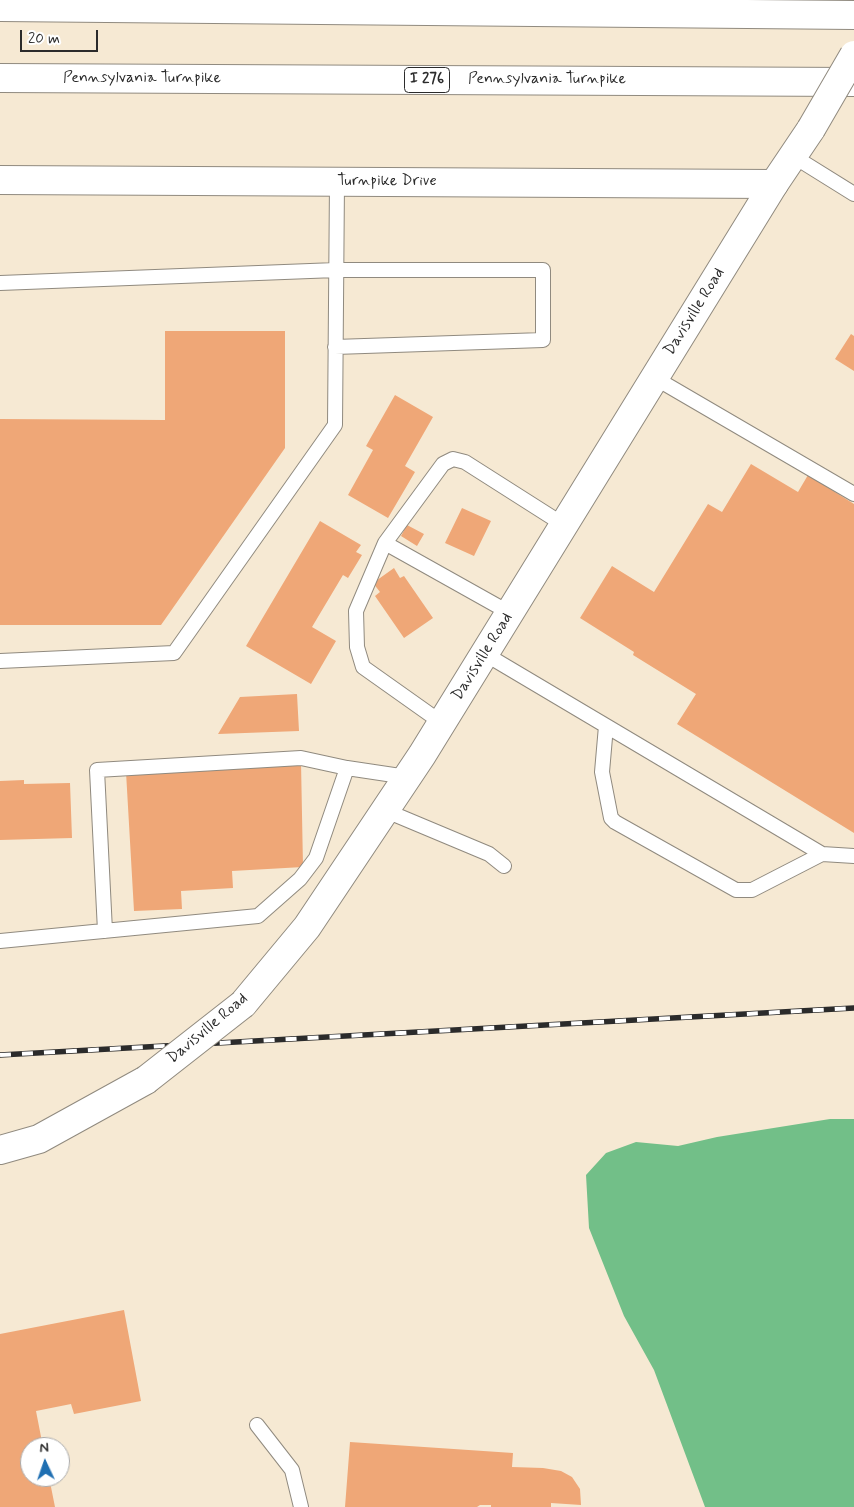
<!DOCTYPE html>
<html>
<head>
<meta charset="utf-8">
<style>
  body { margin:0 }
  #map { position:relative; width:854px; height:1507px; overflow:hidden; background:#f6e9d3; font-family:Mynerve,sans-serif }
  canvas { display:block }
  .north { position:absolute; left:20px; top:1437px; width:50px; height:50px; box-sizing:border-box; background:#fff; border:1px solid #aaa; border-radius:50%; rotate:357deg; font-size:14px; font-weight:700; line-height:20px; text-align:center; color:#2b2b2b }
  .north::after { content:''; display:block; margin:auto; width:18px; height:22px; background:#1f6fb2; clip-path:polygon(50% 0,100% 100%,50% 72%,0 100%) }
  .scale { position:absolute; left:20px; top:30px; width:78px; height:22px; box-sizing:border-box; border:2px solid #2b2b2b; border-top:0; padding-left:6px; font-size:15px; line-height:18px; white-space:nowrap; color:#2b2b2b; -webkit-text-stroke:4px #fff; paint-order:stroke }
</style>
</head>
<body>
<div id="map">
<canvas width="854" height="1507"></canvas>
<div class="north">N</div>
<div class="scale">20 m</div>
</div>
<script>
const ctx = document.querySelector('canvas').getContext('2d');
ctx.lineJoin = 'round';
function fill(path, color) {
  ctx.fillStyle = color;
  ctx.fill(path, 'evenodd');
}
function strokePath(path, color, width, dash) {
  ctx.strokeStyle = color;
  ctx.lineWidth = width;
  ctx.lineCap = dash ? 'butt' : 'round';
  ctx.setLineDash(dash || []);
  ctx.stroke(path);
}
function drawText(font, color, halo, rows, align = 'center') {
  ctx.font = font + ' Mynerve,sans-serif';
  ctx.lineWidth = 4.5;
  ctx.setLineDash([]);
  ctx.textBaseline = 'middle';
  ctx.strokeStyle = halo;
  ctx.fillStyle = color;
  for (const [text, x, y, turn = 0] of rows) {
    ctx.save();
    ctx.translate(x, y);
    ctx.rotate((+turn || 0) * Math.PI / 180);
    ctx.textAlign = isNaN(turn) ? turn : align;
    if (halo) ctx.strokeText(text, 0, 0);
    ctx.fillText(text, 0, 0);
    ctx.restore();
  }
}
const forest = new Path2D(`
  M830 1119H854V1507H705L654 1370 624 1316 589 1228 586 1175 606 1153 636 1142 678 1146 717 1137Z`);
const building = new Path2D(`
  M165 331H285V448L161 625H0V419L165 420Z
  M851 334 854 336V371L835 359Z
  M395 395 433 417 405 466 415 472 388 518 348 495 373 450 366 446Z
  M751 464 798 492 808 475 854 504V833L677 724 696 694 633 655 634 652 580 618 612 566 654 592 708 504 722 512Z
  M462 508 491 521 474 556 445 543Z
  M320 521 361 545 356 552 362 555 348 578 343 575 312 627 336 641 311 684 246 646Z
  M407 525 424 534 417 546 401 536Z
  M394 568 400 578 404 576 433 618 404 638 375 596 380 592 373 583Z
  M297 694 299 731 218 734 240 697Z
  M301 762 303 867 232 871 233 888 181 891 182 909 134 911 126 772Z
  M24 780V784L70 783 72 838 0 840V781Z
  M124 1310 141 1401 74 1414 71 1404 36 1411 43 1447H30V1477H49L55 1507H0V1334Z
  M350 1442 513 1453 512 1467 543 1468 561 1471 572 1477 580 1489 581 1505 551 1503V1507H491V1505H480L477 1507H345Z`);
const lane = new Path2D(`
  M793 156 854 194
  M0 283 336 270H543V340L335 347
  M655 378 854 494
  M385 543 443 464 453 459 465 462 564 525
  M485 654 822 854 854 856
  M0 661 174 653 335 425 337 182
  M442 723 363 667 357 647 356 611 385 543 510 613
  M606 726 602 772 611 818 615 822 736 890H752L822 854
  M384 810 489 854 504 866
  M105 931 97 770 301 758 347 768
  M0 941 258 916 300 879 316 858 347 768 407 777
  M257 1425 292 1470 301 1507`);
const street = new Path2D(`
  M0 180 774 184`);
const secondary = new Path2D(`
  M243 1004 307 927 422 755 774 184 811 129
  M0 1150 39 1139 146 1080`);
const highway = new Path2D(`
  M0 7 854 15
  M0 78 854 82`);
const rail = new Path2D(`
  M0 1055 854 1008`);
const secondaryBridge = new Path2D(`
  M811 129 854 55
  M146 1080 243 1004`);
const shields = [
  [427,80,45]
];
const shieldNames = [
  ["I 276",427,80]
];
const streetNames = [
  ["Pennsylvania Turnpike",142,79],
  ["Pennsylvania Turnpike",547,80],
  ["Turnpike Drive",387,182],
  ["Davisville Road",695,312,-58],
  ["Davisville Road",483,657,-58],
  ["Davisville Road",208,1029,-40]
];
fill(forest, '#72bf88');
fill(building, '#efa777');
strokePath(lane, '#908a7f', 16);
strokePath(street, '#908a7f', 30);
strokePath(secondary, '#908a7f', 30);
strokePath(highway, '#908a7f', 30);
strokePath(lane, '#fff', 14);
strokePath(street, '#fff', 28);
strokePath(secondary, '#fff', 28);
strokePath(highway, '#fff', 28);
strokePath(rail, '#2b2b2b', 5.5);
strokePath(rail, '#fff', 4, [11]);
strokePath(secondaryBridge, '#908a7f', 30, []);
strokePath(secondaryBridge, '#fff', 28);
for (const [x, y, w] of shields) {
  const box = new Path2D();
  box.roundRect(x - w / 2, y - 12.5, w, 25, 4);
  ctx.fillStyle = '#fff';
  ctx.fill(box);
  strokePath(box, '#2b2b2b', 1);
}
drawText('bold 15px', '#2b2b2b', null, shieldNames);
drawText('16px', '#2b2b2b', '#fff', streetNames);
</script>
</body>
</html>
